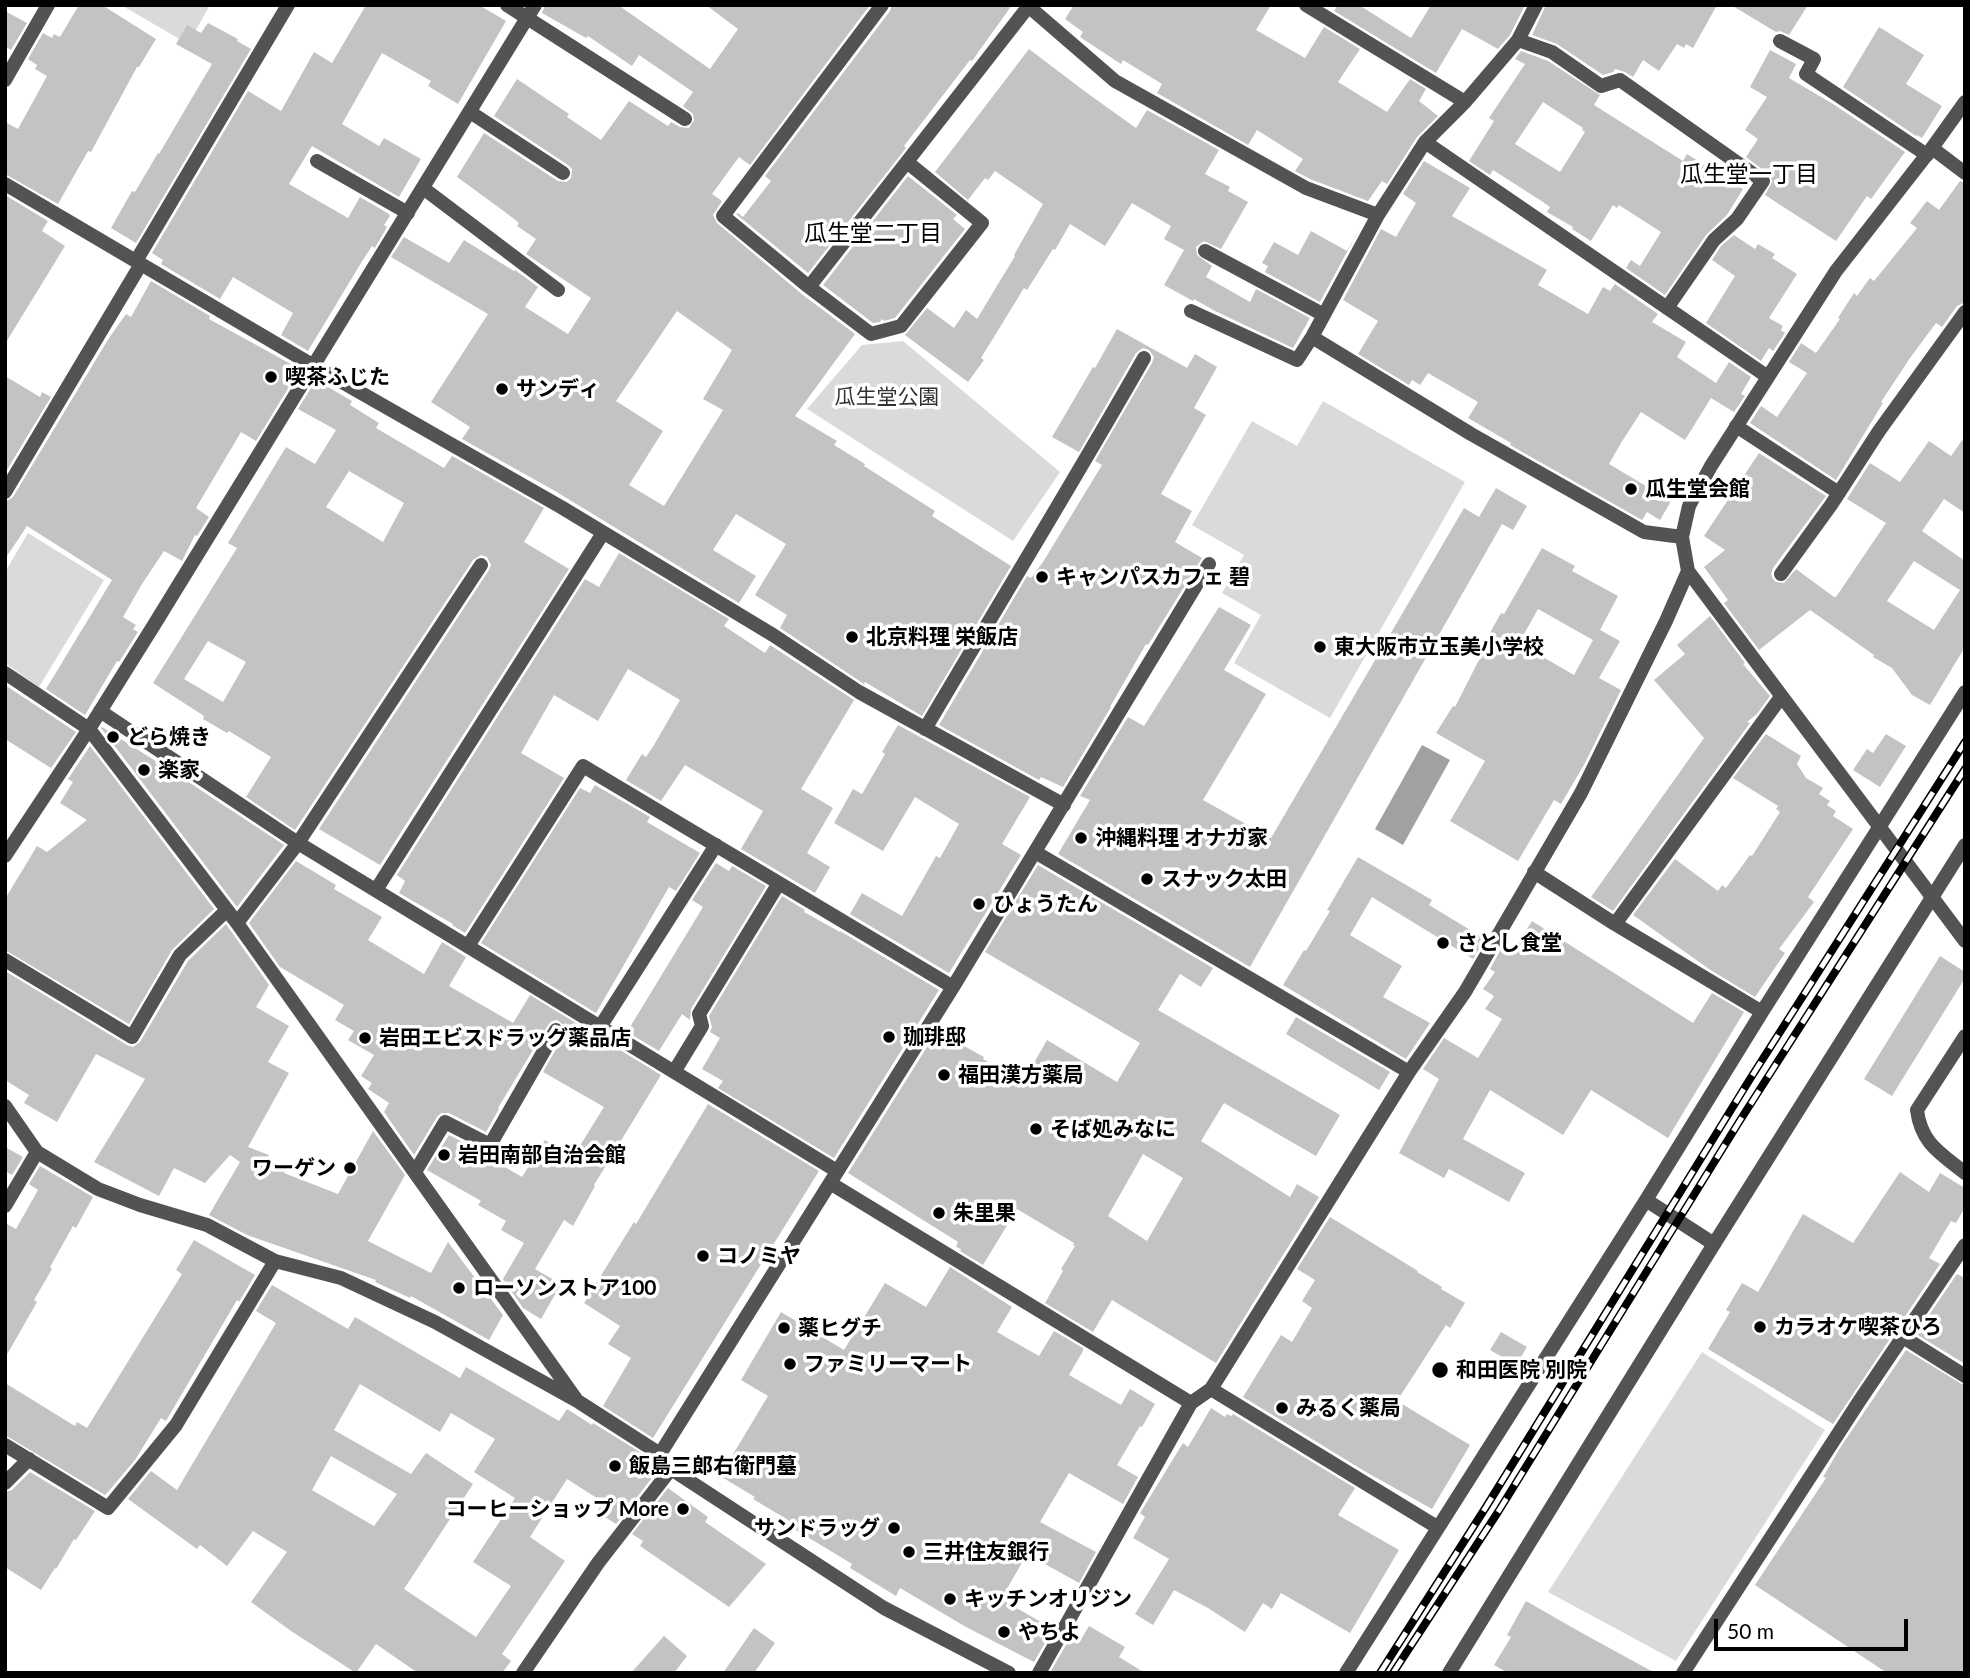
<!DOCTYPE html>
<html>
<head>
<meta charset="utf-8">
<style>
  body { margin:0 }
  #map { position:relative; width:1970px; height:1678px; overflow:hidden; background:#fff; font-family:Lato,sans-serif }
  canvas { display:block }
  .frame { position:absolute; inset:0; border:7px solid #000; pointer-events:none }
  .scale { position:absolute; left:1714px; top:1619px; width:194px; height:32px; box-sizing:border-box; border:4px solid #000; border-top:0; padding-left:9px; font-size:21px; line-height:24px; white-space:nowrap; color:#000; -webkit-text-stroke:5px #fff; paint-order:stroke }
</style>
</head>
<body>
<div id="map">
<canvas width="1970" height="1678"></canvas>
<div class="frame"></div>
<div class="scale">50 m</div>
</div>
<script>
const ctx = document.querySelector('canvas').getContext('2d');
ctx.lineJoin = 'round';
function fill(path, color) {
  ctx.fillStyle = color;
  ctx.fill(path, 'evenodd');
}
function strokePath(path, color, width, dash) {
  ctx.strokeStyle = color;
  ctx.lineWidth = width;
  ctx.lineCap = dash ? 'butt' : 'round';
  ctx.setLineDash(dash || []);
  ctx.stroke(path);
}
function drawText(font, color, halo, rows, align = 'center') {
  ctx.font = font + ' Lato,"Noto Sans JP",sans-serif';
  ctx.lineWidth = 7;
  ctx.setLineDash([]);
  ctx.textBaseline = 'middle';
  ctx.strokeStyle = halo;
  ctx.fillStyle = color;
  for (const [text, x, y, turn = 0] of rows) {
    ctx.save();
    ctx.translate(x, y);
    ctx.rotate((+turn || 0) * Math.PI / 180);
    ctx.textAlign = isNaN(turn) ? turn : align;
    if (halo) ctx.strokeText(text, 0, 0);
    ctx.fillText(text, 0, 0);
    ctx.restore();
  }
}
const green = new Path2D(`
  M121 5H210L188 44Z
  M903 341 1060 472 1013 541 807 409 862 345Z
  M1323 401 1465 482 1330 718 1234 663 1261 615 1222 593 1244 555 1192 525 1252 421 1297 446Z
  M28 533 104 580 39 687 5 663V572Z
  M1702 1352 1825 1430 1676 1661 1548 1592Z`);
const water = new Path2D(`
  M1422 745 1450 760 1403 845 1375 829Z`);
const building = new Path2D(`
  M79 5H102L156 39 139 67H137L91 152 88 151 58 204 5 174V122L18 129 47 76 35 69 37 65 28 59 43 33 52 38 54 34 60 37Z
  M366 5H479L506 21 458 104 428 86 431 81 382 53 342 124 379 146 384 138 421 159 399 197 312 146 289 184 348 218 360 197 389 214 390 216 384 225 387 227 375 248 372 246 361 263 308 351 281 335 293 313 233 277 220 299 161 264 163 260 152 253 248 91 281 111 314 52 332 63Z
  M545 5H618L710 69 738 29 706 5H870L750 165 739 157 712 194 722 201 713 215 717 223 803 295 855 334 795 416 837 441 834 445 865 464 864 466 935 511 932 516 1011 566 922 716 865 682 864 684 780 628 787 615 755 595 786 544 736 514 713 550 756 576 739 603 555 491 462 439 470 427 431 402 488 314 391 257 404 237 449 263 464 240 514 271 515 270 538 287 525 307 568 334 591 298 526 254 536 239 517 226 519 223 505 212 457 177 484 133 558 181 567 182 571 178 572 169 568 165 494 116 517 79 569 114 567 117 601 140 629 101 668 126 671 122 680 127 689 128 694 120 693 114 683 106 693 92 639 55 632 66 588 36 586 38 542 13ZM677 311 732 350 703 399 723 410 664 506 629 485 663 431 616 401Z
  M892 5H1012L972 61 970 60 904 146 906 148 808 273 736 214 738 213 743 217 771 181 765 176 890 11Z
  M1074 5H1271L1256 30 1305 58 1324 27 1360 49 1338 82 1387 112 1410 79 1426 89 1419 101 1438 116 1417 137 1387 184 1382 181 1368 201 1310 179 1295 171 1303 159 1257 130 1248 145 1157 93 1162 84 1123 60 1121 64 1080 37 1083 32 1065 19Z
  M1338 5H1359L1411 38 1431 5H1525L1510 35 1498 49 1462 29 1436 73 1334 11Z
  M1546 5H1717L1693 48 1686 44 1684 48 1677 44 1659 71 1643 60 1633 77 1625 72 1615 69 1613 72 1603 75 1557 44 1532 35Z
  M1731 5H1808L1789 35 1780 31 1776 32Z
  M5 11 27 23 11 50 5 46Z
  M208 23 238 39 237 41 251 49 136 243 111 228 132 191 135 192 158 153 159 154 212 64 176 44 187 25 201 33Z
  M1879 27 1924 55 1906 84 1942 106 1922 138 1917 135 1916 136 1843 87Z
  M1029 49 1087 93 1136 128 1147 110 1219 150 1205 174 1230 187 1228 191 1248 202 1221 249 1204 241 1196 247 1197 255 1212 266 1206 277 1250 302 1256 289 1310 318 1293 348 1215 311 1194 299 1193 301 1164 285 1184 250 1164 239 1171 226 1132 203 1105 246 1070 224 1055 250 1053 249 1027 290 1024 288 981 358 984 360 968 382 905 335 927 308 954 328 966 310 977 319 1015 256 1014 255 1043 204 995 171 988 180 985 178 968 200 935 172Z
  M1770 50 1796 64 1789 78 1833 104 1905 152 1871 199 1867 196 1836 241 1765 195 1772 182 1771 176 1746 157 1758 139 1745 130 1767 97 1750 87Z
  M1521 51 1548 61 1600 95 1594 105 1683 161 1687 154 1743 189 1727 215 1706 235 1665 295 1626 268 1631 260 1640 266 1661 232 1619 205 1617 208 1613 205 1591 241 1572 229 1573 227 1547 212 1550 207 1543 202 1493 170 1490 175 1469 161 1494 121 1489 118 1525 64 1515 59ZM1543 102 1583 128 1582 130 1585 132 1560 172 1515 144Z
  M1424 161 1470 188 1452 216 1547 270 1538 285 1588 314 1603 287 1610 291 1615 284 1658 314 1652 322 1686 342 1677 357 1716 383 1729 362 1751 377 1741 394 1745 396 1734 412 1711 398 1685 440 1641 412 1621 443 1609 464 1671 501 1660 520 1647 512 1642 520 1510 445 1511 443 1468 418 1478 402 1428 373 1420 385 1412 380 1409 385 1358 354 1378 321 1343 300 1381 229 1396 237 1416 203 1403 194Z
  M908 176 957 215 953 219 965 229 895 318 884 321 882 319 880 322 873 323 823 285Z
  M1960 181 1965 183V302L1957 306 1942 327 1936 323 1910 358 1881 402 1883 403 1836 480 1750 423 1761 406 1777 417 1807 373 1789 362 1801 343 1816 353 1840 319 1838 318 1854 293 1857 296 1870 278 1874 281 1917 228 1910 223 1927 201 1939 210Z
  M5 195 48 221 42 231 65 246 5 344Z
  M1361 226 1320 302 1265 272 1268 266 1262 263 1274 242 1298 255 1311 231 1347 251Z
  M1734 235 1755 249 1758 244 1775 254 1772 258 1797 274 1769 318 1783 326 1781 330 1785 333 1773 351 1769 348 1761 361 1706 323 1735 276 1712 260 1721 246Z
  M151 281 210 316 209 319 300 369 256 441 241 432 196 508 209 517 197 536 195 535 182 561 164 551 142 584 123 617 136 625 133 629 138 632 119 662 117 661 85 715 46 689 112 580 27 526 5 559V502L13 497 109 338 126 314 131 317Z
  M1117 329 1187 368 1195 354 1217 367 1194 408 1206 415 1161 494 1192 511 1175 542 1202 558 1148 645 1146 644 1110 707H1111L1063 787 1041 777 1039 780 939 725 1027 576 1031 578 1043 562 1102 465 1095 461 1152 363 1154 357 1149 350 1143 348 1136 353 1079 452 1052 437 1093 367 1095 368Z
  M5 376 40 397 42 392 51 397 5 473Z
  M316 380 352 401 350 405 379 423 376 428 444 468 452 456 544 508 524 542 569 569 380 865 319 829 489 570 491 565 487 557 481 555 473 560 295 830 246 797 271 757 229 731 227 733 203 719 204 716 153 683 237 548 228 543 286 447 315 464 336 430 298 409ZM349 471 404 503 383 542 326 507ZM208 641 246 662 223 702 184 679Z
  M1965 436V513L1944 499 1922 531 1965 561V647L1930 705 1912 695 1892 668 1873 657 1874 655 1810 610 1759 650 1724 603 1728 600 1704 567 1725 550 1704 536 1759 453 1826 496 1773 568 1771 574 1773 579 1776 582 1784 583 1796 569 1834 597H1836L1886 523 1847 499 1870 463 1900 482 1929 441 1951 456ZM1914 561 1960 590 1934 630 1887 601Z
  M1496 488 1527 506 1513 530 1502 524 1250 967 1058 854 1090 800 1080 796 1128 717 1144 726 1219 607 1251 625 1224 670 1266 694 1203 800 1271 838 1464 508 1479 517Z
  M1542 548 1575 566 1572 571 1618 596 1600 630 1620 641 1599 678 1621 690 1585 763 1561 804 1554 800 1518 861 1450 821 1485 761 1436 733 1453 706 1455 707 1481 656 1478 654 1501 613 1504 614ZM1538 609 1593 640 1574 675 1519 643Z
  M619 553 729 619 724 626 765 653 770 645 854 700 801 789 833 808 807 853 830 867 815 893 741 849 763 811 685 765 661 801 626 780 642 754 646 757 654 745 680 700 628 669 598 721 554 695 521 753 564 778 465 933 452 925 453 924 399 893 405 881 397 875 585 579 599 587Z
  M1710 616 1745 663 1743 664 1770 696 1757 714 1747 722 1750 723 1613 911 1591 897 1704 738 1654 680 1685 654 1677 645Z
  M5 685 76 732 51 768 5 739Z
  M898 725 1030 797 1002 844 1021 855 949 973 850 914 862 893 902 916 936 856 940 858 959 824 915 797 883 851 834 823 853 789 862 794 885 754 882 752Z
  M102 727 187 781 284 845 237 907 101 728Z
  M1766 734 1801 756 1797 764 1806 778 1823 788 1819 794 1830 801 1827 805 1836 811 1833 816 1853 829 1808 897 1814 902 1779 949 1785 953 1755 997 1709 969 1633 915 1675 859 1718 891 1722 885 1726 888 1750 855 1752 856 1780 812 1776 809 1778 806 1733 778Z
  M1886 734 1906 746 1880 787 1853 770 1867 749 1873 753Z
  M90 746 214 909 172 950 129 1024 5 950V899L37 846 47 852 87 820 60 803 73 782 68 779Z
  M595 785 650 817 647 822 700 853 676 891 669 887 596 1013 481 943 580 788 590 793Z
  M1358 857 1432 900 1429 905 1485 939 1473 959 1372 897 1350 935 1402 966 1383 997 1430 1023 1406 1059 1283 985 1304 950 1306 951 1330 911 1327 910Z
  M296 861 336 885 334 889 382 917 368 940 424 974 442 942 466 957 449 986 513 1023 530 995 661 1075 594 1185 595 1186 573 1226 564 1220 535 1269 561 1284 541 1319 523 1308 503 1279 524 1243 501 1230 506 1221 478 1205 481 1201 427 1170 449 1135 482 1152 481 1153 522 1177 545 1140 573 1157 604 1107 543 1072 564 1035 565 1026 557 1020 552 1021 548 1025 498 1108 499 1109 486 1132 449 1113H441L437 1117 414 1155 384 1112 389 1103 368 1089 372 1083 361 1076 374 1055 348 1040 354 1031 335 1020 344 1005 280 967 249 923Z
  M716 863 729 871 732 866 766 886 691 1009 690 1020 682 1014 659 1051 627 1032 703 907 692 900Z
  M1038 865 1213 968 1201 987 1180 974 1158 1010 1340 1115 1316 1156 1224 1103 1201 1141 1290 1197 1297 1184 1319 1197 1216 1363 1112 1300 1093 1332 1045 1303 1063 1271 1061 1269 1075 1246 1073 1245 1074 1243 1017 1209 983 1265 960 1251 961 1249 956 1247 958 1242 848 1173 937 1031 984 1057 983 1059 1023 1082 1047 1040 1117 1082 1140 1043 985 952ZM1143 1154 1183 1178 1147 1241 1108 1216Z
  M782 896 805 910 804 912 840 932V931L939 990 834 1158 718 1088 723 1081 702 1069 720 1038 710 1032 712 1027 709 1016Z
  M1532 921 1693 1023 1712 993 1744 1012 1668 1138 1591 1090 1563 1135 1490 1090 1463 1139 1525 1173 1509 1202 1449 1169 1444 1178 1399 1153 1439 1079 1423 1069 1444 1038 1478 1058 1502 1019 1485 1009 1494 996 1483 989 1495 972 1490 969 1501 949 1511 954Z
  M226 924 269 985 256 1007 289 1026 268 1062 289 1073 248 1147 269 1155 266 1161 285 1169 284 1173 338 1194 373 1131 405 1175 368 1241 431 1273 448 1242 503 1315 489 1340 411 1296 410 1298 375 1282 376 1280 247 1235 209 1215 240 1162 230 1155 205 1183 174 1168 159 1196 94 1162 145 1079 96 1054 57 1122 24 1103 29 1095 5 1080V971L127 1045 133 1047 140 1042 188 961Z
  M1940 956 1965 972V978L1892 1096 1864 1079Z
  M1296 1017 1390 1072 1379 1090 1286 1034Z
  M708 1104 819 1171 653 1438 603 1406 631 1358 608 1344 620 1326 584 1303 634 1222 636 1224Z
  M5 1147 23 1157 12 1175 5 1171Z
  M40 1166 93 1197 76 1228 73 1226 50 1267 52 1269 34 1300 37 1302 5 1358V1223L16 1229 38 1190 29 1184Z
  M1900 1172 1929 1192 1940 1173 1965 1188V1207L1956 1223 1951 1221 1929 1258 1940 1264 1833 1424 1708 1349 1730 1312 1726 1310 1742 1283 1758 1292 1803 1214 1853 1243Z
  M1330 1217 1418 1271 1417 1272 1442 1287 1441 1289 1465 1303 1450 1328 1446 1325 1397 1401 1470 1445 1432 1509 1366 1472 1243 1397 1281 1335 1292 1342 1312 1308 1302 1301 1315 1280 1297 1269Z
  M194 1240 255 1275 239 1302 237 1300 166 1421 161 1418 135 1460 108 1492 105 1495 5 1435V1383L75 1426 77 1422 87 1428 182 1274 176 1270Z
  M950 1267 1012 1307 997 1332 1039 1356 1054 1331 1083 1348V1351L1069 1375 1121 1405 1130 1389 1155 1404 1142 1427 1140 1426 1117 1465 1138 1477 1123 1504 1069 1473 1040 1522 1096 1552 1079 1583 1027 1554 1001 1599 1053 1629 1034 1662 966 1627 900 1588 896 1596 850 1568 852 1564 791 1527 793 1523 753 1499 755 1497 720 1476 768 1396 741 1380 781 1312 844 1350 885 1283 926 1307Z
  M1957 1274 1965 1278V1364L1916 1334Z
  M272 1285 348 1329 355 1317 460 1378 466 1367 559 1421 567 1409 592 1425 593 1423 643 1454 641 1457 659 1469 616 1524 597 1512 603 1502 567 1479 530 1537 565 1561 502 1654 511 1661 502 1673H418L376 1644 356 1673 291 1631 251 1602 287 1552 253 1531 227 1566 200 1545 197 1549 128 1499 151 1471 177 1490 276 1323 256 1311ZM360 1384 440 1432 451 1413 495 1439 474 1472 515 1498 473 1562 511 1586 476 1637 404 1589 473 1484 426 1453 411 1474 334 1430ZM331 1456 397 1494 374 1526 312 1490Z
  M1501 1332 1527 1347 1516 1365 1490 1350Z
  M1906 1350 1965 1386V1673H1887L1755 1585 1826 1478 1823 1477 1840 1448Z
  M1211 1408 1225 1417 1227 1414 1231 1416 1233 1414 1355 1488 1338 1515 1399 1550 1350 1633 1281 1593 1272 1609 1263 1603 1245 1632 1208 1608 1174 1590 1153 1625 1135 1614 1169 1559 1133 1538 1145 1517 1140 1513 1183 1443 1188 1447Z
  M30 1472 95 1511 76 1540 74 1539 56 1569 55 1568 41 1590 5 1567V1492L12 1490Z
  M668 1488 708 1517 705 1522 766 1564 729 1607 640 1546 643 1541 632 1534Z
  M1526 1601 1582 1633 1655 1673H1508L1494 1665 1511 1637 1507 1635Z
  M1089 1626 1125 1647 1119 1657 1145 1673H1054L1051 1671 1070 1638 1079 1643Z
  M754 1628 775 1643 754 1673H723Z
  M664 1636 687 1656 674 1673H631Z`);
const minor = new Path2D(`
  M507 5 685 119
  M882 5 723 216 809 287 871 334 901 326 982 223 907 162
  M1027 5 1115 81 1306 188 1378 215
  M1306 5 1465 102
  M1518 40 1552 52 1601 86 1620 80 1763 181 1737 219 1714 240 1667 308
  M1780 41 1814 59 1806 74 1927 155
  M5 80 48 5
  M1965 102 1932 148 1836 271 1711 466 1689 506 1682 537 1688 571 1965 941
  M470 112 563 173
  M1425 142 1768 377
  M1932 148 1965 173
  M317 161 408 213
  M5 184 314 366 561 507 773 635 859 692 1064 805
  M423 188 558 290
  M1205 251 1324 315
  M136 261 288 5
  M809 287 1028 7
  M1191 311 1297 360 1312 337 1378 215 1425 142 1465 102 1518 40 1536 5
  M1312 337 1471 434 1644 532 1682 537
  M1736 426 1839 493
  M5 492 141 264
  M1781 574 1831 505 1879 431 1965 312
  M5 673 89 729 237 923 576 1399
  M100 711 298 843 837 1171
  M925 729C998 605 1073 483 1144 358
  M1035 852 1409 1072
  M5 856 89 729 154 625 535 5
  M1534 872 1615 924 1781 697
  M376 890 603 533
  M237 923 298 843 481 565
  M1615 924 1762 1012
  M468 946 583 766 953 987
  M5 960 132 1037 180 955 227 910
  M600 1027 716 845
  M1965 1036 1917 1110C1921 1143 1940 1153 1965 1173
  M674 1072 702 1026 699 1014 779 883
  M5 1106 37 1152 98 1189 140 1205 207 1225 275 1261 341 1278 435 1322 579 1402 660 1454 671 1469 884 1608 1009 1673
  M415 1172 445 1122 490 1145 556 1030
  M830 1183 1191 1403
  M1646 1200 1714 1244
  M5 1206 37 1152
  M1903 1337 1965 1376
  M1211 1389 1437 1527
  M5 1445 108 1508 176 1425 275 1261
  M660 1454 953 987 1209 564
  M5 1483 29 1459
  M523 1673 598 1563 671 1469
  M1039 1673 1191 1403 1211 1389 1409 1072 1465 992 1581 793 1666 621 1688 571
  M1346 1673 1646 1200 1762 1012 1965 692
  M1683 1673 1860 1400 1965 1245`);
const tertiary = new Path2D(`
  M1449 1673 1714 1244 1965 845`);
const rail = new Path2D(`
  M1380 1673 1486 1507 1750 1079 1965 742
  M1393 1673 1498 1512 1739 1122 1965 769`);
const markers = [
  [271,377,7,"#000"],
  [502,389,7,"#000"],
  [1631,489,7,"#000"],
  [1042,577,7,"#000"],
  [852,637,7,"#000"],
  [1320,647,7,"#000"],
  [113,737,7,"#000"],
  [144,770,7,"#000"],
  [1081,838,7,"#000"],
  [1147,879,7,"#000"],
  [979,904,7,"#000"],
  [1443,943,7,"#000"],
  [889,1037,7,"#000"],
  [365,1038,7,"#000"],
  [944,1075,7,"#000"],
  [1036,1129,7,"#000"],
  [444,1155,7,"#000"],
  [350,1168,7,"#000"],
  [939,1213,7,"#000"],
  [703,1256,7,"#000"],
  [459,1288,7,"#000"],
  [1760,1327,7,"#000"],
  [784,1328,7,"#000"],
  [790,1364,7,"#000"],
  [1440,1370,9,"#000"],
  [1282,1408,7,"#000"],
  [615,1466,7,"#000"],
  [683,1509,7,"#000"],
  [894,1528,7,"#000"],
  [909,1552,7,"#000"],
  [950,1599,7,"#000"],
  [1004,1632,7,"#000"]
];
const poiNames = [
  ["喫茶ふじた",285,377],
  ["サンディ",516,389],
  ["瓜生堂会館",1645,489],
  ["キャンパスカフェ 碧",1056,577],
  ["北京料理 栄飯店",866,637],
  ["東大阪市立玉美小学校",1334,647],
  ["どら焼き",127,737],
  ["楽家",158,770],
  ["沖縄料理 オナガ家",1095,838],
  ["スナック太田",1161,879],
  ["ひょうたん",993,904],
  ["さとし食堂",1457,943],
  ["珈琲邸",903,1037],
  ["岩田エビスドラッグ薬品店",379,1038],
  ["福田漢方薬局",958,1075],
  ["そば処みなに",1050,1129],
  ["岩田南部自治会館",458,1155],
  ["ワーゲン",336,1168,"right"],
  ["朱里果",953,1213],
  ["コノミヤ",717,1256],
  ["ローソンストア100",473,1288],
  ["カラオケ喫茶ひろ",1774,1327],
  ["薬ヒグチ",798,1328],
  ["ファミリーマート",804,1364],
  ["和田医院 別院",1456,1370],
  ["みるく薬局",1296,1408],
  ["飯島三郎右衛門墓",629,1466],
  ["コーヒーショップ More",669,1509,"right"],
  ["サンドラッグ",880,1528,"right"],
  ["三井住友銀行",923,1552],
  ["キッチンオリジン",964,1599],
  ["やちよ",1018,1632]
];
const parkNames = [
  ["瓜生堂公園",887,397]
];
const neighbourhoodNames = [
  ["瓜生堂一丁目",1749,175],
  ["瓜生堂二丁目",873,234]
];
fill(green, '#dadada');
fill(water, '#a1a1a1');
fill(building, '#c3c3c3');
strokePath(minor, '#535353', 14);
strokePath(tertiary, '#535353', 14);
strokePath(rail, '#000', 8);
strokePath(rail, '#fff', 5, [16]);
for (const [x, y, r, color] of markers) {
  const dot = new Path2D();
  dot.arc(x, y, r, 0, 2 * Math.PI);
  ctx.fillStyle = color;
  ctx.fill(dot);
  strokePath(dot, '#fff', 2.5);
}
drawText('bold 21px', '#000', '#fff', poiNames, 'left');
drawText('21px', '#313131', '#fff', parkNames);
drawText('23px', '#000', '#fff', neighbourhoodNames);
</script>
</body>
</html>
